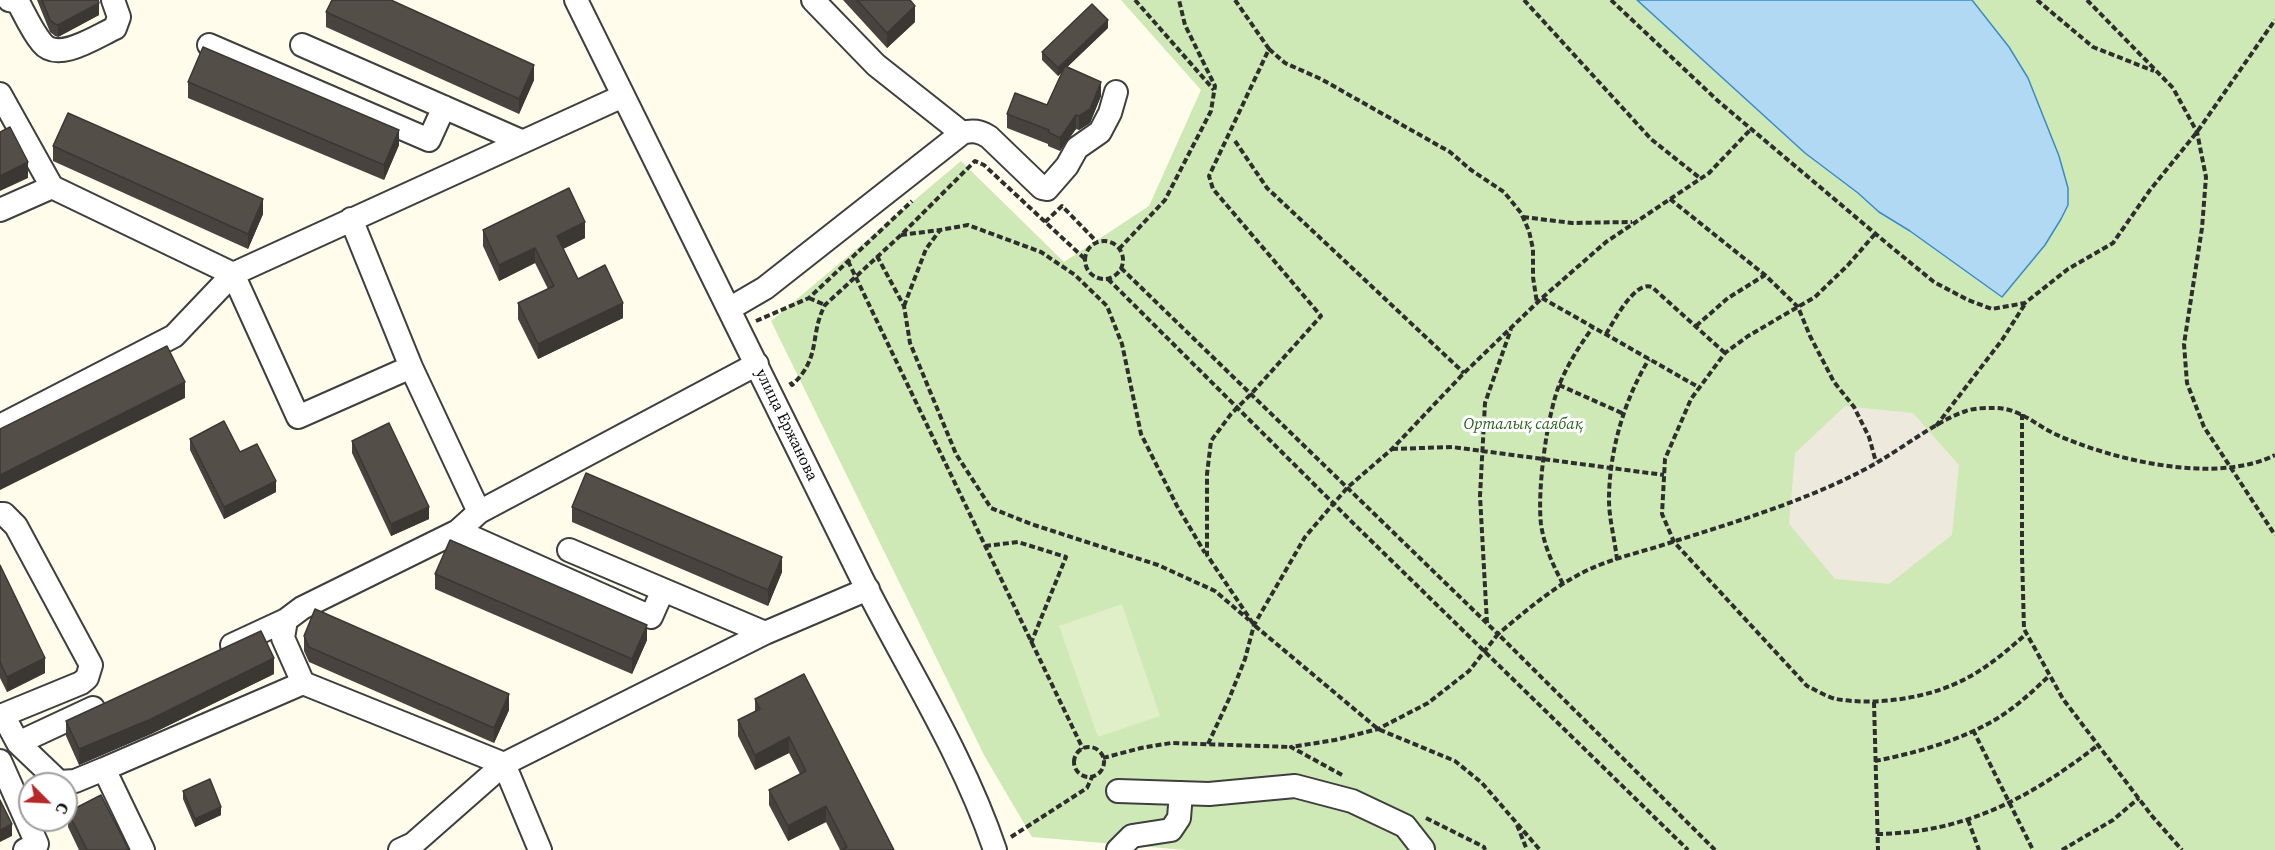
<!DOCTYPE html>
<html>
<head>
<meta charset="utf-8">
<style>
  body { margin:0 }
  #map { position:relative; width:2275px; height:850px; overflow:hidden; background:#fffceb; font-family:"Source Serif 4",serif }
  canvas { display:block }
  .north { position:absolute; left:18px; top:772px; width:60px; height:60px; box-sizing:border-box; background:#fff; border:2px solid #9e9e9e; border-radius:50%; rotate:114deg; font-size:16px; font-weight:700; line-height:24px; text-align:center; color:#0c0c0c }
  .north::after { content:''; display:block; margin:auto; width:21px; height:27px; background:#b82829; clip-path:polygon(50% 0,100% 100%,50% 72%,0 100%) }
</style>
</head>
<body>
<div id="map">
<canvas width="2275" height="850"></canvas>
<div class="north">С</div>
</div>
<script>
const ctx = document.querySelector('canvas').getContext('2d');
ctx.lineJoin = 'round';
function fill(path, color) {
  ctx.fillStyle = color;
  ctx.fill(path, 'evenodd');
}
function strokePath(path, color, width, dash) {
  ctx.strokeStyle = color;
  ctx.lineWidth = width;
  ctx.lineCap = dash ? 'butt' : 'round';
  ctx.setLineDash(dash || []);
  ctx.stroke(path);
}
function drawText(font, color, halo, rows, align = 'center') {
  ctx.font = font + ' "Source Serif 4",serif';
  ctx.lineWidth = 6;
  ctx.setLineDash([]);
  ctx.textBaseline = 'middle';
  ctx.strokeStyle = halo;
  ctx.fillStyle = color;
  for (const [text, x, y, turn = 0] of rows) {
    ctx.save();
    ctx.translate(x, y);
    ctx.rotate((+turn || 0) * Math.PI / 180);
    ctx.textAlign = isNaN(turn) ? turn : align;
    if (halo) ctx.strokeText(text, 0, 0);
    ctx.fillText(text, 0, 0);
    ctx.restore();
  }
}
const green = new Path2D(`
  M1121 0H2275V850H1186L1032 837 984 755 771 321 961 161 1064 262 1149 206 1201 90Z`);
const pitch = new Path2D(`
  M1122 604 1160 716 1098 737 1059 626Z`);
const plaza = new Path2D(`
  M1845 406 1913 413 1959 465 1952 535 1889 584 1835 579 1789 524 1795 453Z`);
const water = new Path2D(`
  M1637 0H1972L2009 47 2028 78 2059 156 2068 188V205L2061 219 2045 245 2002 297 1910 231 1879 212 1858 193 1805 153Z`);
const path = new Path2D(`
  M1135 0 1214 90
  M1235 0 1269 49 1209 176 1213 189 1321 316 1252 393 1231 414 1211 441 1207 474V555L1254 625 1378 729 1455 761 1482 783 1540 850
  M1524 0 1651 139 1701 179
  M1611 0 1718 101 1890 246 1934 282 1968 300 1992 309 2025 303 2068 269 2113 243 2150 190 2197 132 2275 20
  M2037 0 2093 47 2154 71
  M2087 0 2173 88 2197 132 2206 177 2202 228 2184 344 2187 383 2204 427 2275 535
  M1269 49 1285 63 1321 79 1450 152 1471 170 1504 192 1521 213 1529 231 1533 249V277L1537 303
  M1235 141 1267 188 1464 373
  M1670 199 1765 275 1798 307 1810 336 1834 382 1854 407 1869 437 1876 462
  M1523 217 1572 223 1632 222
  M1045 222 1062 206 1097 242
  M1875 234 1848 265 1815 297 1748 336 1725 353 1691 399 1665 459 1662 514 1674 542 1807 686C1816 690 1827 697 1836 699 1877 706 1931 698 1967 678 1988 667 2008 650 2026 634
  M901 235 940 230
  M1085 260a19 19 0 1 1 38 0a19 19 0 1 1-38 0Z
  M1119 249 1165 200 1211 111 1215 86 1185 25 1179 0
  M877 256 904 306 910 343 956 454 991 508 1031 524 1158 565 1215 591 1249 620
  M848 261 1083 749
  M1121 268 1498 634C1527 610 1555 585 1590 569 1616 557 1646 551 1672 542 1739 521 1824 495 1883 459 1908 444 1939 420 1966 411 1974 408 1985 408 1993 408 2018 407 2034 424 2055 434 2112 460 2216 485 2275 455
  M1108 279 1356 526 1688 850
  M809 298 825 305
  M1542 298 1700 388
  M904 306 926 249 940 230 968 225 1041 252 1075 275 1107 306 1122 344 1141 434 1177 506 1205 553
  M756 321 809 298 912 201
  M1696 326 1728 298 1765 275
  M1606 334C1614 321 1635 280 1652 287L1725 353
  M790 382 792 385C822 357 809 335 825 305L901 235 975 161 984 165 1085 259
  M1559 385 1624 414
  M2022 414V555L2024 629 2063 699 2152 816 2182 850
  M1936 426 2002 340 2025 304
  M1392 449 1452 447 1664 475
  M985 546 1018 542 1066 557 1031 643
  M1617 560C1615 540 1609 519 1609 500 1609 452 1624 400 1649 359
  M1563 584C1553 565 1544 546 1541 524 1537 490 1547 414 1560 383 1569 362 1580 345 1593 327
  M1487 623 1480 496 1485 403 1511 329
  M1874 702 1878 850
  M1973 730 2033 850
  M1208 744 1229 699 1245 659 1254 625 1305 537 1334 503 1348 487 1392 449 1464 373 1542 298 1606 242 1709 173 1751 129
  M1074 762a15 15 0 1 1 30 0a15 15 0 1 1-30 0Z
  M1103 758 1141 748 1171 743 1291 747
  M1875 761C1916 753 1962 740 1998 718 2017 706 2033 691 2049 676
  M1342 775 1291 747 1335 740 1378 729 1428 703 1469 671 1498 634 1715 850
  M1426 818 1484 847 1485 850
  M1968 820 1979 850
  M1517 825 1527 850
  M1877 834C1965 833 2030 798 2098 745
  M1011 837 1087 788 1092 777
  M2062 850 2113 820 2139 798`);
const minor = new Path2D(`
  M9 0 18 2C25 15 32 31 42 43 58 63 97 36 115 28L119 17 113 0
  M576 0C671 194 768 387 863 581 908 670 963 755 995 850
  M813 0 876 65 962 133
  M209 45 429 140 444 107
  M302 45 521 141
  M0 94 52 187
  M0 210 52 187 233 274 623 96
  M351 219 411 367 479 512
  M729 309 765 288 962 133C973 130 980 131 989 137L1042 188 1047 189 1067 166 1077 148 1100 132 1110 113 1116 92
  M0 426 174 336 233 274 298 417 411 367
  M0 514H4L16 526 91 665 87 678 81 683 3 715 18 743 59 782 75 781 104 769
  M458 531 651 617 663 590
  M569 550 765 633
  M232 645 286 620
  M303 683 283 638 286 620 302 608 458 531 479 512 757 364
  M18 743 93 708
  M0 761 37 844 25 850
  M1118 791 1209 794 1295 786 1352 801 1405 826 1423 849
  M143 850 104 769 303 683 504 764 540 850
  M400 850 413 844 504 764 765 633 868 589
  M1118 850 1132 836 1171 830 1179 818 1181 793`);
const wall = new Path2D(`
  M37 0H98L99 15 58 37 55 36 50 32Z
  M843 0H910L915 22 887 48Z
  M326 12 534 80 519 114 326 27Z
  M1108 28 1067 67 1101 96 1090 123 1079 130 1076 129 1060 151 1048 146V144L1007 128V114L1047 105 1063 71 1058 76 1042 60V52Z
  M188 82 399 145 384 180 188 98Z
  M53 146 263 214 248 249 53 161Z
  M483 230 585 238 563 249 578 279 623 318 538 359 518 319V303L548 289 535 263 499 281 483 246Z
  M190 439 240 452 276 492 224 519 190 450Z
  M352 441 429 519 391 536 352 453Z
  M572 507 782 572 768 606 572 522Z
  M0 565 45 673 7 692 0 678Z
  M435 574 647 640 632 674 435 589Z
  M304 636 509 710 494 743 309 662 304 651Z
  M274 674 151 734 79 765 66 736V721Z
  M755 699 894 850H840L826 822 788 841 769 805V790L800 774 789 753 755 770 738 736V720L755 712Z
  M183 791 221 815 195 827 183 799Z
  M68 812 129 850H79L68 827Z`);
const shadedWall = new Path2D(`
  M99 3V15L58 37V25Z
  M915 6V22L887 48V33Z
  M1108 20V28L1058 76V68Z
  M534 65V80L519 114V99Z
  M1101 82V96L1090 123 1079 130V116Z
  M1076 115V129L1060 151V138Z
  M399 130V145L384 180V165Z
  M28 162V178L0 191V176Z
  M263 199V214L248 249V234Z
  M585 222V238L557 252V236Z
  M535 248V263L499 281V265Z
  M623 303V318L538 359V344Z
  M185 382V398L0 490V475Z
  M276 481V492L224 519V507Z
  M429 507V519L391 536V524Z
  M782 557V572L768 606V590Z
  M647 625V640L632 674V659Z
  M45 658V673L7 692V677Z
  M274 658V674L151 734 79 765V749Z
  M509 694V710L494 743V728Z
  M789 737V753L755 770V755Z
  M826 806V822L788 841V826Z
  M221 807V815L195 827V819Z
  M12 824V836L0 842V830Z`);
const building = new Path2D(`
  M42 0H98L99 3 58 25 55 24 50 20Z
  M332 0H391L534 65 519 99 326 12Z
  M857 0H910L915 6 887 33Z
  M1092 4 1108 20 1058 68 1042 52Z
  M203 47 399 130 384 165 188 82Z
  M1065 66 1101 82 1090 109 1079 116 1076 115 1060 138 1048 132 1049 130 1007 114 1015 93 1047 105Z
  M68 113 263 199 248 234 53 146Z
  M10 127 28 162 0 176V132Z
  M569 188 585 222 557 236 578 279 605 265 623 303 538 344 518 303 554 286 535 248 499 265 483 230Z
  M167 346 185 382 0 475V429Z
  M224 421 240 452 257 444 276 481 224 507 190 439Z
  M389 423 429 507 391 524 352 441Z
  M586 473 782 557 768 590 572 507Z
  M450 540 647 625 632 659 435 574Z
  M0 565 45 658 7 677 0 662Z
  M315 609 509 694 494 728 309 647 304 636Z
  M261 631 274 658 151 719 79 749 66 721Z
  M804 674 894 850H842L847 847 826 806 788 826 769 790 806 771 789 737 755 755 738 720 760 709 755 699Z
  M210 779 221 807 195 819 183 791Z
  M101 795 129 850H87L68 812Z
  M0 800 12 824 0 830Z`);
const streetNames = [
  ["улица Ержанова",786,425,64]
];
const parkNames = [
  ["Орталық саябақ",1523,425]
];
fill(green, '#cee8b6');
fill(pitch, '#e0efc8');
fill(plaza, '#ede9dc');
fill(water, '#b1d9f4');
strokePath(water, '#3a8bca', 1.5);
strokePath(minor, '#3f3f3f', 26);
strokePath(path, '#2e2e2e', 4, [6, 3]);
strokePath(minor, '#fff', 22);
fill(wall, '#48433f');
fill(shadedWall, '#3b3733');
fill(building, '#544e49');
strokePath(building, '#3b3733', 1.5);
drawText('16px', '#0c0c0c', '#fff', streetNames);
drawText('italic 16px', '#2a621e', '#fff', parkNames);
</script>
</body>
</html>
